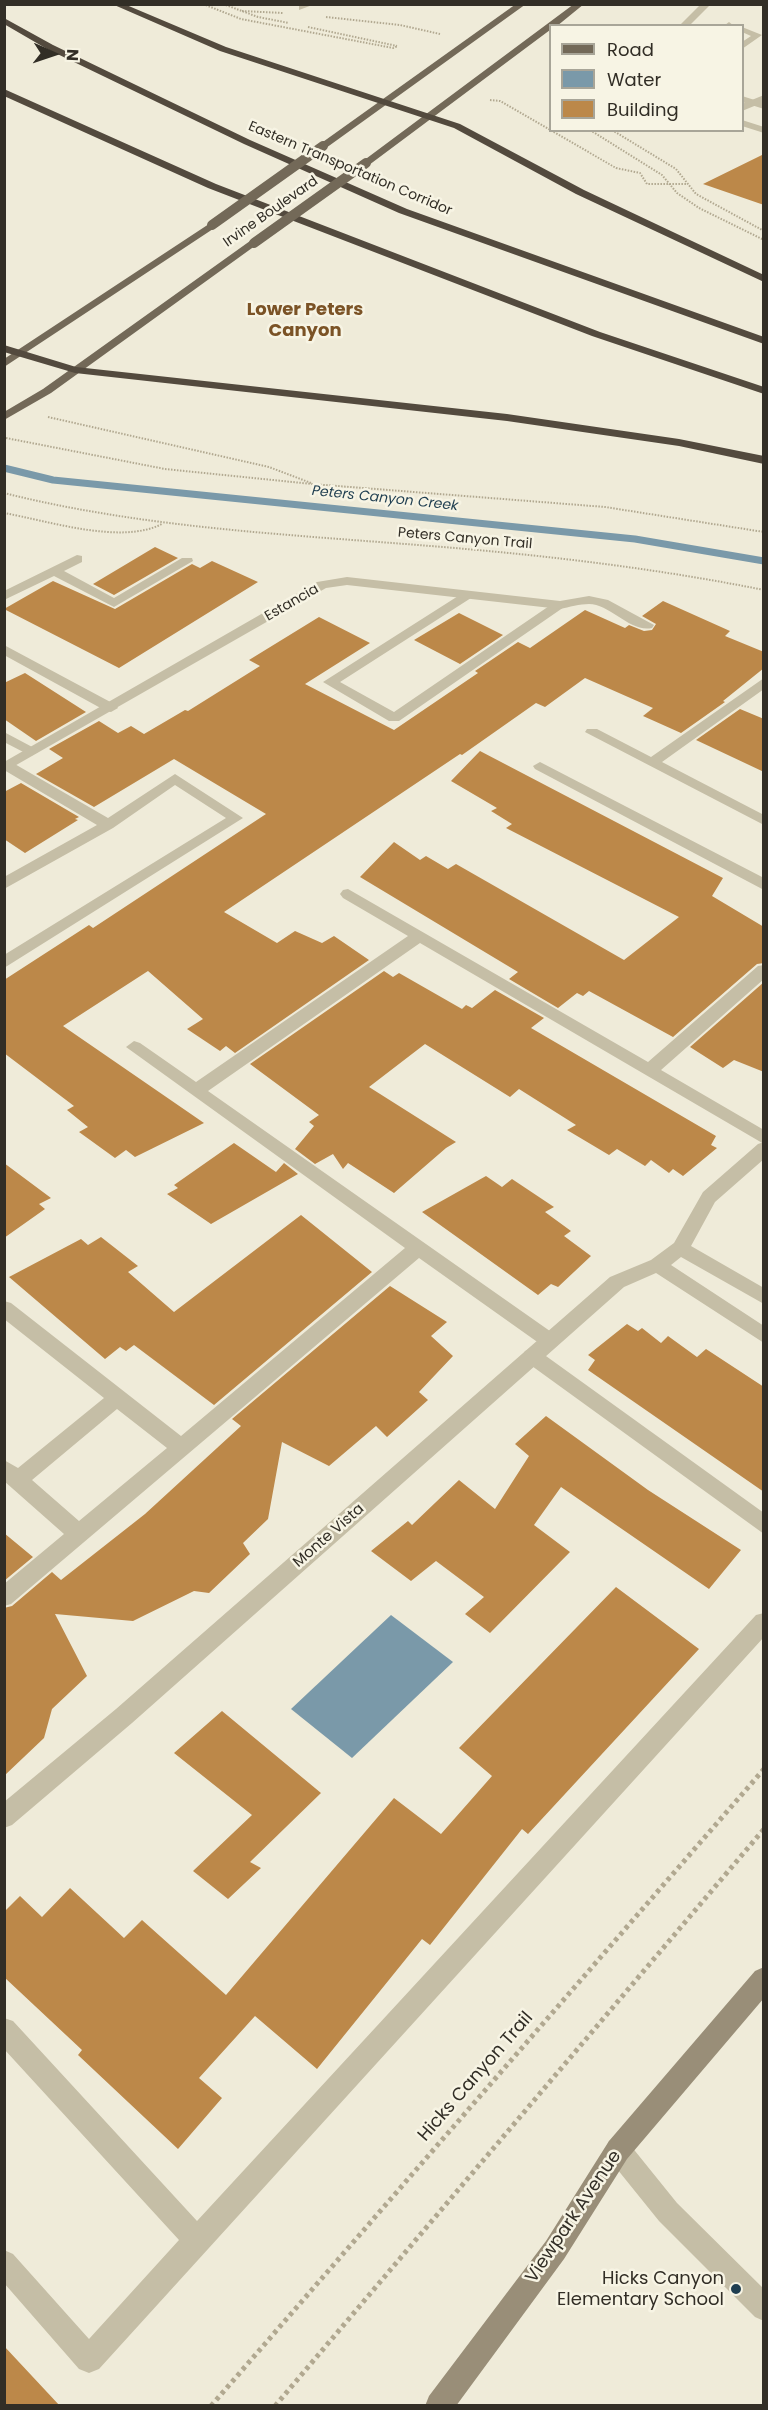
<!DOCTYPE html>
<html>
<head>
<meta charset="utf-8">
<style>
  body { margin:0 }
  #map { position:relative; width:768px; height:2410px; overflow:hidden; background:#efebd9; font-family:Poppins,sans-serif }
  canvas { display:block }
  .frame { position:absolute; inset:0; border:6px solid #322e26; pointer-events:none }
  .legend { position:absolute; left:549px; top:24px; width:195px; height:108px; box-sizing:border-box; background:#f7f4e4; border:2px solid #a8a598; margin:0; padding:8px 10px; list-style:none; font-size:18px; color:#322e26 }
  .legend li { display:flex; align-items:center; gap:12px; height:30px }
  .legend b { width:30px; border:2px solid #a8a598 }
  .north { position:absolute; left:24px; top:24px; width:60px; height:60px; -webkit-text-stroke:4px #f7f4e4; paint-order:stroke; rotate:93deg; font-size:16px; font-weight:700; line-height:24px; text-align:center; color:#322e26 }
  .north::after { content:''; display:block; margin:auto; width:21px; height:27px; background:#322e26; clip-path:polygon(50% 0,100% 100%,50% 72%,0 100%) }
</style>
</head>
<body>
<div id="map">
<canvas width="768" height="2410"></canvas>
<div class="frame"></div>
<ul class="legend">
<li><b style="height:8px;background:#736958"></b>Road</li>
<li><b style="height:16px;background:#7a99a9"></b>Water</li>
<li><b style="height:16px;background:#bc8849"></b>Building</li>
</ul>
<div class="north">N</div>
</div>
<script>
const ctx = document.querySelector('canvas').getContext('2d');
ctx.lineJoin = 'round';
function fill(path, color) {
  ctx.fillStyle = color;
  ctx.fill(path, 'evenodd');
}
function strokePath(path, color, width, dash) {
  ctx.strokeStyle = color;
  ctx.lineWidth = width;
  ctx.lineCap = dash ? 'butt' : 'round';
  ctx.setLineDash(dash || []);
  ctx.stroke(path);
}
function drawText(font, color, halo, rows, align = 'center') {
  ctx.font = font + ' Poppins,sans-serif';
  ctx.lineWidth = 5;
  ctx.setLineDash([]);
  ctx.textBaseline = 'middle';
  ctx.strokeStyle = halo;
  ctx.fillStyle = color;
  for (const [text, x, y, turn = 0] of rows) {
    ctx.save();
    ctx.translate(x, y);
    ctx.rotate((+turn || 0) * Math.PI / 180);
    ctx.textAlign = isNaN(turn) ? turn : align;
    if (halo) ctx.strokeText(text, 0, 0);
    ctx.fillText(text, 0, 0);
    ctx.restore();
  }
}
const water = new Path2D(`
  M391 1615 453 1662 352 1758 291 1709Z`);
const stream = new Path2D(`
  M4 468 53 480 635 539 764 561`);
const building = new Path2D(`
  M764 154V205L703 184Z
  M155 547 178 558 114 595 93 584Z
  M212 561 258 582 119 668 4 609 53 581 115 609 192 564 200 568Z
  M663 601 730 631 725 636 764 652V668L723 701 725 702 681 733 643 716 653 708 585 678 545 707 536 703 462 755 460 754 224 912 277 943 295 931 322 943 334 936 369 960 235 1053 226 1046 220 1051 187 1029 203 1019 148 971 63 1026 204 1123 135 1157 126 1150 115 1158 79 1132 88 1127 67 1110 74 1106 4 1053V980L89 925 93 928 266 814 174 759 94 807 36 774 63 758 49 749 99 721 118 733 131 726 144 734 185 710 188 711 260 666 249 660 319 617 370 643 305 684 394 730 478 673 475 671 518 642 530 648 585 610 625 628 629 625 644 631 652 630 656 624 642 616Z
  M459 613 503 635 460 664 414 640Z
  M25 673 86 712 36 741 4 719V683Z
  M740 709 764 719V772L696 740Z
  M480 751 723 878 712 896 764 927V963L757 964 673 1037 589 991 583 996 577 993 558 1008 509 979 518 972 360 877 394 842 420 860 426 856 448 869 456 864 624 960 679 917 506 828 512 824 491 811 497 808 451 781Z
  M21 783 79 817 75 819 78 820 25 853 4 839V792Z
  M384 971 393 977 399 973 462 1009 466 1005 472 1008 495 990 544 1018 531 1028 716 1136 711 1145 717 1148 683 1176 673 1169 669 1173 651 1160 645 1166 617 1149 609 1155 567 1130 576 1125 519 1089 510 1097 425 1044 369 1087 456 1142 446 1148 394 1193 348 1163 343 1169 333 1154 315 1164 295 1149 314 1126 309 1122 319 1115 250 1064Z
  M764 982V1072L734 1060 723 1068 690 1047Z
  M234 1143 276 1172 284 1163 298 1174 211 1224 167 1194 178 1188 174 1185Z
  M4 1163 51 1198 39 1204 45 1209 4 1238Z
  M486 1176 502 1187 512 1179 554 1207 545 1212 571 1231 564 1236 591 1256 558 1287 551 1284 538 1295 422 1212Z
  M301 1215 372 1272 214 1405 134 1345 126 1351 120 1347 105 1359 9 1277 81 1239 88 1245 101 1237 138 1266 128 1272 174 1312Z
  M390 1286 447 1322 431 1336 453 1356 419 1392 428 1400 387 1437 376 1426 329 1466 282 1442 268 1519 243 1543 250 1554 209 1593 194 1591 133 1621 55 1614 87 1676 52 1709 44 1738 4 1776V1608L12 1606 52 1572 61 1580 145 1514 241 1426 232 1419Z
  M627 1324 638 1331 642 1328 661 1343 668 1336 697 1357 706 1349 764 1387V1492L588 1370 595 1360 588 1355Z
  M546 1416 648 1490 741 1550 709 1589 561 1487 534 1525 570 1552 490 1633 465 1614 484 1597 436 1561 411 1581 371 1551 408 1521 412 1525 459 1480 495 1509 529 1456 515 1444Z
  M4 1533 33 1557 4 1581Z
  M616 1587 699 1649 528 1834 522 1829 430 1945 422 1939 317 2069 255 2016 199 2078 222 2098 178 2149 78 2055 82 2050 4 1977V1912L20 1896 42 1917 70 1888 124 1938 142 1920 226 1995 394 1798 441 1834 492 1776 459 1748Z
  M222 1711 321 1793 250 1862 261 1868 228 1899 193 1871 252 1815 174 1753Z
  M4 2346 60 2406H4Z`);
const pathFar1 = new Path2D(`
  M203 4 241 19 393 48 398 46
  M223 4 258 17 289 23
  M242 11 283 13
  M326 17 400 25 440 34
  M308 27 397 46
  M490 100 500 101 616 168 640 173 647 184H686
  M590 130 662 175 677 193 699 208 764 240
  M612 130 676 169 696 194 764 231
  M48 417 269 467 311 483
  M6 438 165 469 312 484 605 507 764 532
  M4 493C139 527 279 534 418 545 534 554 649 567 764 590
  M4 513C49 521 121 545 162 524`);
const path = new Path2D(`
  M211 2406 764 1769
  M275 2406 764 1829`);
const lane = new Path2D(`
  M701 4H711L689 26H679Z
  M729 22 734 26 725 25Z
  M742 27 762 35 742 49V42L751 36 742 32Z
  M742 96 764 103V109L742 102Z
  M742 120 764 127V133L742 126Z
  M77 555 82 556V562L64 571 114 598 182 558H192L193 561 114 607 54 576 4 600V591Z
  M466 591 473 595 471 598 340 682 394 712 555 602 560 601 567 605 399 721H389L323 682Z
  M4 645 116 705 118 708 111 712 106 711 4 655Z
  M764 678V689L662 762 764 815V825L585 732 587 729H597L651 757Z
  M4 732 36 749 38 752 31 756 4 742Z
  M540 762 764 878V890L535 769 533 766Z
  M4 763H13L108 818 175 774 243 818 4 968V955L226 818 175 785 113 828 4 889V877L97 825 4 770Z
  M348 889 648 1062 758 966 764 965V979L661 1070 764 1130V1144L420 943 208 1091 557 1336 560 1341 557 1346 550 1349 543 1346 419 1258 11 1604 4 1606V1584L64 1534 4 1481V1460L18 1468 104 1398 4 1319V1301L11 1303 181 1436 405 1248 126 1047 134 1041 140 1043 196 1082 408 936 343 898 340 894 343 890ZM117 1409 167 1448 79 1521 32 1480Z
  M532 1348 539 1351 764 1513V1534L525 1361 522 1356 525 1351Z
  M764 1613V1637L99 2369 89 2373 79 2369 4 2283V2250L13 2254 89 2339 179 2240 4 2049V2018L13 2021 197 2221 756 1615Z
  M618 2137 627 2141 677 2203 764 2289V2321L755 2317 659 2221 609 2159 605 2150 609 2141Z`);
const street = new Path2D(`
  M303 4H315L299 10V6Z
  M764 95V102L742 111V104Z
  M347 577 560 601 589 596 608 600 654 625 652 628C631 633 610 604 589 604 580 604 569 607 560 609L347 585 326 588 4 772V762L317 582Z
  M764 1142V1159L715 1202 691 1246 764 1288V1304L681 1257 671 1265 764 1326V1343L656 1273 624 1287 132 1723 12 1825 4 1828V1802L116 1709 610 1277 651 1260 674 1243 703 1192 758 1144Z`);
const secondary = new Path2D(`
  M764 1967V1998L627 2159 564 2259 456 2406H425L429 2396 546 2241 609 2141 755 1971Z`);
const primary = new Path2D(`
  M516 4H526L326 148H320V144Z
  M574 4H584L557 26H550V30L369 165H363V161Z
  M212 222 217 225 216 227 4 367V359Z
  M250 241 259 243 51 393 4 420V412L43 389Z`);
const highway = new Path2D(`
  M112 4H124L226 47 460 124 584 190 764 275V282L576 194 454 128 220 51Z
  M4 18 53 45 250 140 407 209 764 337V344L399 213 244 144 47 49 4 24Z
  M4 89 216 184 600 332 764 387V394L592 336 208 188 4 96Z
  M4 345 76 367 507 414 679 439 764 456V464L679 446 507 421 75 373 4 352Z`);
const primaryBridge = new Path2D(`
  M212 225 323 146
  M254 243 366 163`);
const markers = [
  [736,2289,6,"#1f3e50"]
];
const farStreetnames = [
  ["Eastern Transportation Corridor",350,169,23],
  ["Irvine Boulevard",271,212,-35],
  ["Peters Canyon Trail",465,539,5],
  ["Estancia",292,603,-30]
];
const farWaternames = [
  ["Peters Canyon Creek",385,499,6]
];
const streetNames = [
  ["Monte Vista",329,1536,-41]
];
const farDistrictnames = [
  ["Lower Peters",305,310],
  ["Canyon",305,331]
];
const nearStreetnames = [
  ["Hicks Canyon Trail",476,2077,-49],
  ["Viewpark Avenue",574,2217,-56]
];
const nearPoinames = [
  ["Hicks Canyon",724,2279],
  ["Elementary School",724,2300]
];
fill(water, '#7a99a9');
strokePath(stream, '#7a99a9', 7);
fill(building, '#bc8849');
strokePath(pathFar1, '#b1a890', 2, [1.5, 1.5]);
strokePath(path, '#b1a890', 5, [4, 4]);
fill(lane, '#c5bea6');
fill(street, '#c5bea6');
fill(secondary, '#998e78');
fill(primary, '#736958');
fill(highway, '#534a3e');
strokePath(primaryBridge, '#736958', 10);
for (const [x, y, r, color] of markers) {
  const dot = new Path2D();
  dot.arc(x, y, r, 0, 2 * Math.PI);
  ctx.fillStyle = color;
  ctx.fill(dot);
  strokePath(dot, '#f7f4e4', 2);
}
drawText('14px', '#322e26', '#f7f4e4', farStreetnames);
drawText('italic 14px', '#1f3e50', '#f7f4e4', farWaternames);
drawText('15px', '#322e26', '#f7f4e4', streetNames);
drawText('bold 18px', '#7b5326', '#f7f4e4', farDistrictnames);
drawText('18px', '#322e26', '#f7f4e4', nearStreetnames);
drawText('18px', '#322e26', '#f7f4e4', nearPoinames, 'right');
</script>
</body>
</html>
